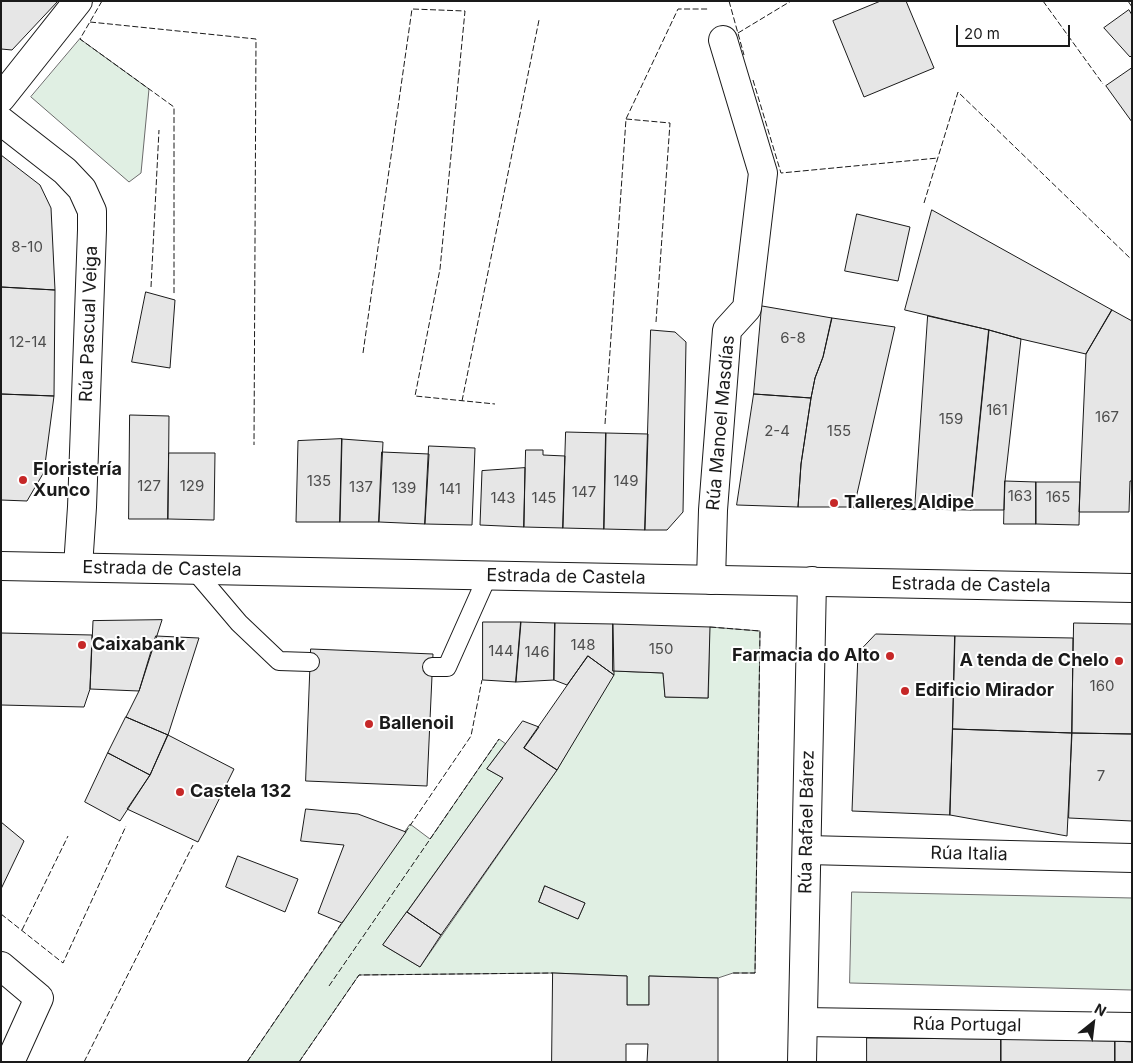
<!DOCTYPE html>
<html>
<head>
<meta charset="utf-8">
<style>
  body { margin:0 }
  #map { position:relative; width:1133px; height:1063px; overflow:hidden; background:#fff; font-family:Inter,sans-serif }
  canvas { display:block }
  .frame { position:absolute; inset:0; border:2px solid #1a1a1a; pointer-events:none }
  .north { position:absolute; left:1068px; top:998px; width:50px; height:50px; -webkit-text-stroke:4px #fff; paint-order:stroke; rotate:29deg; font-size:14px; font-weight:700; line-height:20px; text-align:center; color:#1a1a1a }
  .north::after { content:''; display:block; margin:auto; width:18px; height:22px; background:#1a1a1a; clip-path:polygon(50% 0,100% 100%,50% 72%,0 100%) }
  .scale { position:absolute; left:956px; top:25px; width:114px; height:22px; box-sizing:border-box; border:2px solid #1a1a1a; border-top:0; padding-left:6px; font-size:15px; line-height:18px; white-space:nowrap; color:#1a1a1a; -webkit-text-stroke:4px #fff; paint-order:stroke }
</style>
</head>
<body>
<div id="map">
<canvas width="1133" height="1063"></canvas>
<div class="frame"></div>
<div class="north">N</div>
<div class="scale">20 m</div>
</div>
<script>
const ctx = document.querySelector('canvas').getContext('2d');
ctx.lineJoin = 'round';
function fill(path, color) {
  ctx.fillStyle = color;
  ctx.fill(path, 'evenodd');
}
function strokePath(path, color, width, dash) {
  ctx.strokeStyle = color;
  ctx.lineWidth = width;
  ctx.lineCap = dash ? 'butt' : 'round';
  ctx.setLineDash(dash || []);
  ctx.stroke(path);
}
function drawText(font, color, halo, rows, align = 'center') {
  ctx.font = font + ' Inter,sans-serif';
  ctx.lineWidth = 4;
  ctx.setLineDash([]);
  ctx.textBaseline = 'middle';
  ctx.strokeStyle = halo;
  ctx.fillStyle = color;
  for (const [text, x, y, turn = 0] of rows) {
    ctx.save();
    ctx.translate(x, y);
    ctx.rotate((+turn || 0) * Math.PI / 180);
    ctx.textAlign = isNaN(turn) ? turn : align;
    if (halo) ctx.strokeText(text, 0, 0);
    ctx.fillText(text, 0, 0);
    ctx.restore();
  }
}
const green = new Path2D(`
  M80 39 149 89 141 173 129 182 31 97Z
  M710 627 760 631 755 973H733L718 978 649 976V1005H627V976L553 973 359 975 299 1062H247L410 824 430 839 499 739 506 744 487 769 503 778 383 945 420 967 557 770 613 671 663 673 665 697 708 698ZM545 886 585 903 578 919 539 902Z
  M852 892 1132 898V990L850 983Z`);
const building = new Path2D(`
  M1 1H58L12 50 1 49Z
  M881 1H906L934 68 864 97 833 21Z
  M1129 10 1132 15V55L1130 57 1104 28Z
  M1132 68V122L1106 86Z
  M1 155 40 185 51 208 55 290 1 287Z
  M932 210 1112 310 1086 354 1021 339 989 330 905 310Z
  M857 214 910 227 898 281 845 271Z
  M1 287 55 290 54 396 1 394Z
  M146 292 175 300 170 368 132 362Z
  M762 306 832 318 823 357 815 378 811 398 754 394Z
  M1112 310 1132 321V481H1130L1129 512H1079L1086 354Z
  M928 316 989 330 971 510 915 509Z
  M832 318 895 327 854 507H798L801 464 811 398 815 378 823 357Z
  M651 330 675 332 686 342 683 512 667 530H645Z
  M989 330 1021 339 1005 481 1004 510H971Z
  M1 394 54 396 44 472 27 501 1 500Z
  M754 394 811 398 801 464 798 507 737 505Z
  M130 415 169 416 168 519H129Z
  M566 432 606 433 604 529 563 528Z
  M606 433 648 434 645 530 604 529Z
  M342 439 383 442 379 522H340Z
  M342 439 340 522H296L298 441Z
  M429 446 475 448 472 525 425 524Z
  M526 450H543V455L565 456 563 528 524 527Z
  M382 452 429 454 425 524 379 522Z
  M169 453H215L214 520 168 519Z
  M525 468 524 527 480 525 482 471Z
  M1005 481 1036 482V524H1004Z
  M1036 482H1080L1079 525 1036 524Z
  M162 620 139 691 90 689 93 621Z
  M483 622H521L516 682 483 680Z
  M521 622 555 623 554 680 516 682Z
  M555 623 613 624 614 675 588 656 567 685 554 680Z
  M1074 623 1132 624V734L1072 733Z
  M613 624 710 627 708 698 665 697 663 673 613 671Z
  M1 633 92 635 90 689 84 707 1 705Z
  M876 634 955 636 950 815 852 811 858 653Z
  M156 636 199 638 168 735 126 717 139 691Z
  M955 636 1073 638 1072 733 953 729Z
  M311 649 433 654 427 786 306 781Z
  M588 656 614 675 557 770 524 748Z
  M126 717 168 735 150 775 108 753Z
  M523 721 539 727 524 748 557 770 441 935 407 912 503 778 487 769Z
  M953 729 1072 733 1067 836 950 815Z
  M1072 733 1132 734V821L1069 818Z
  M168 735 234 769 198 842 127 809 150 775Z
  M108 753 150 775 120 821 85 802Z
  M306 809 358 814 406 832 342 923 318 913 344 845 301 841Z
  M1 822 24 841 1 889Z
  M238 856 298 879 285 912 226 887Z
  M545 886 585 903 578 919 539 902Z
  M407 912 441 935 420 967 383 945Z
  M553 973 627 976V1005H649V976L718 978V1062H647L648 1044H626V1062H552Z
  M867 1038 1001 1039V1062H867Z
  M1001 1039 1115 1041V1062H1001Z
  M1115 1041 1132 1042V1062H1115Z`);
const lane = new Path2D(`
  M194 570 239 623 279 661 310 662
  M432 667H447L488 575`);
const street = new Path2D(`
  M1 98 78 1
  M1 121 65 171 82 189 92 211V230L82 507 78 567
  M711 580 713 510 727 330 747 308 763 173 723 40
  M807 850 1132 858
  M1 966 39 998 10 1062
  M803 1022 1132 1027`);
const secondary = new Path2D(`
  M802 1062 812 581`);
const primary = new Path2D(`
  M1 566 1132 588`);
const fence = new Path2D(`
  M102 1 80 39 174 107V294
  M729 1 744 55
  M1043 1 1103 84
  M1128 1 1132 7
  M90 22 256 39 254 445
  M738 33 791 1
  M753 80 781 173 938 158
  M626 119 670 123 656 322
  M924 203 958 92 1132 260
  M151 287 159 130
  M363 353 412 9 465 11 440 269 415 396 495 404
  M462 401 539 20
  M605 424 626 119 678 9H708
  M710 627 760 631 755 973H733
  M405 833 471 736 482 680
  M1 914 63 963 126 826
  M22 930 68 836
  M329 986 499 739
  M84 1062 193 845
  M247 1062 343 921
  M299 1062 359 975 553 973`);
const wall = new Path2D(`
  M854 507 915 509`);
const markers = [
  [23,480,5,"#c62828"],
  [834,503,5,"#c62828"],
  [82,645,5,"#c62828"],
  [890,656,5,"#c62828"],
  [1119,661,5,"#c62828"],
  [905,691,5,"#c62828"],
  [369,724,5,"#c62828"],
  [180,792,5,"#c62828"]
];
const numberNames = [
  ["8-10",27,247],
  ["6-8",793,338],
  ["12-14",28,342],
  ["161",997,410],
  ["167",1107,417],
  ["159",951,419],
  ["2-4",777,431],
  ["155",839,431],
  ["135",319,481],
  ["149",626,481],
  ["127",149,486],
  ["129",192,486],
  ["137",361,487],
  ["139",404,488],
  ["141",450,489],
  ["147",584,492],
  ["163",1020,496],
  ["165",1058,497],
  ["143",503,498],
  ["145",544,498],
  ["148",583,645],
  ["150",661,649],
  ["144",501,651],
  ["146",537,652],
  ["160",1102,686],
  ["7",1101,776]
];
const streetNames = [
  ["Rúa Pascual Veiga",89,324,-88],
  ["Rúa Manoel Masdías",721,423,-85],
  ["Estrada de Castela",162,569,1],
  ["Estrada de Castela",566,577,1],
  ["Estrada de Castela",971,585,1],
  ["Rúa Rafael Bárez",807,822,-89],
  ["Rúa Italia",969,854,1],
  ["Rúa Portugal",967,1025,1]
];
const poiNames = [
  ["Floristería",33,470],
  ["Xunco",33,491],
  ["Talleres Aldipe",844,503],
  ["Caixabank",92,645],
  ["Farmacia do Alto",880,656,"right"],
  ["A tenda de Chelo",1109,661,"right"],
  ["Edificio Mirador",915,691],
  ["Ballenoil",379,724],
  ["Castela 132",190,792]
];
fill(green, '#e0efe3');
strokePath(green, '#6a6a6a', 1);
fill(building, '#e6e6e6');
strokePath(building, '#1a1a1a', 1);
strokePath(lane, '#1a1a1a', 20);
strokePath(street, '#1a1a1a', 30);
strokePath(secondary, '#1a1a1a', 30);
strokePath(primary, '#1a1a1a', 30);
strokePath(lane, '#fff', 18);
strokePath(street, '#fff', 28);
strokePath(secondary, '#fff', 28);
strokePath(primary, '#fff', 28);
strokePath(fence, '#1a1a1a', 1, [6, 2.5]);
strokePath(wall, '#1a1a1a', 2.5);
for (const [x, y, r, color] of markers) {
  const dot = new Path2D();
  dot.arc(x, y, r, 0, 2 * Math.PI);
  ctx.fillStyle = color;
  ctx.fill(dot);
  strokePath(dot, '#fff', 2);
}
drawText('15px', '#4d4d4d', null, numberNames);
drawText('18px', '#1a1a1a', '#fff', streetNames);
drawText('bold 18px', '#1a1a1a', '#fff', poiNames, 'left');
</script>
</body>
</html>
